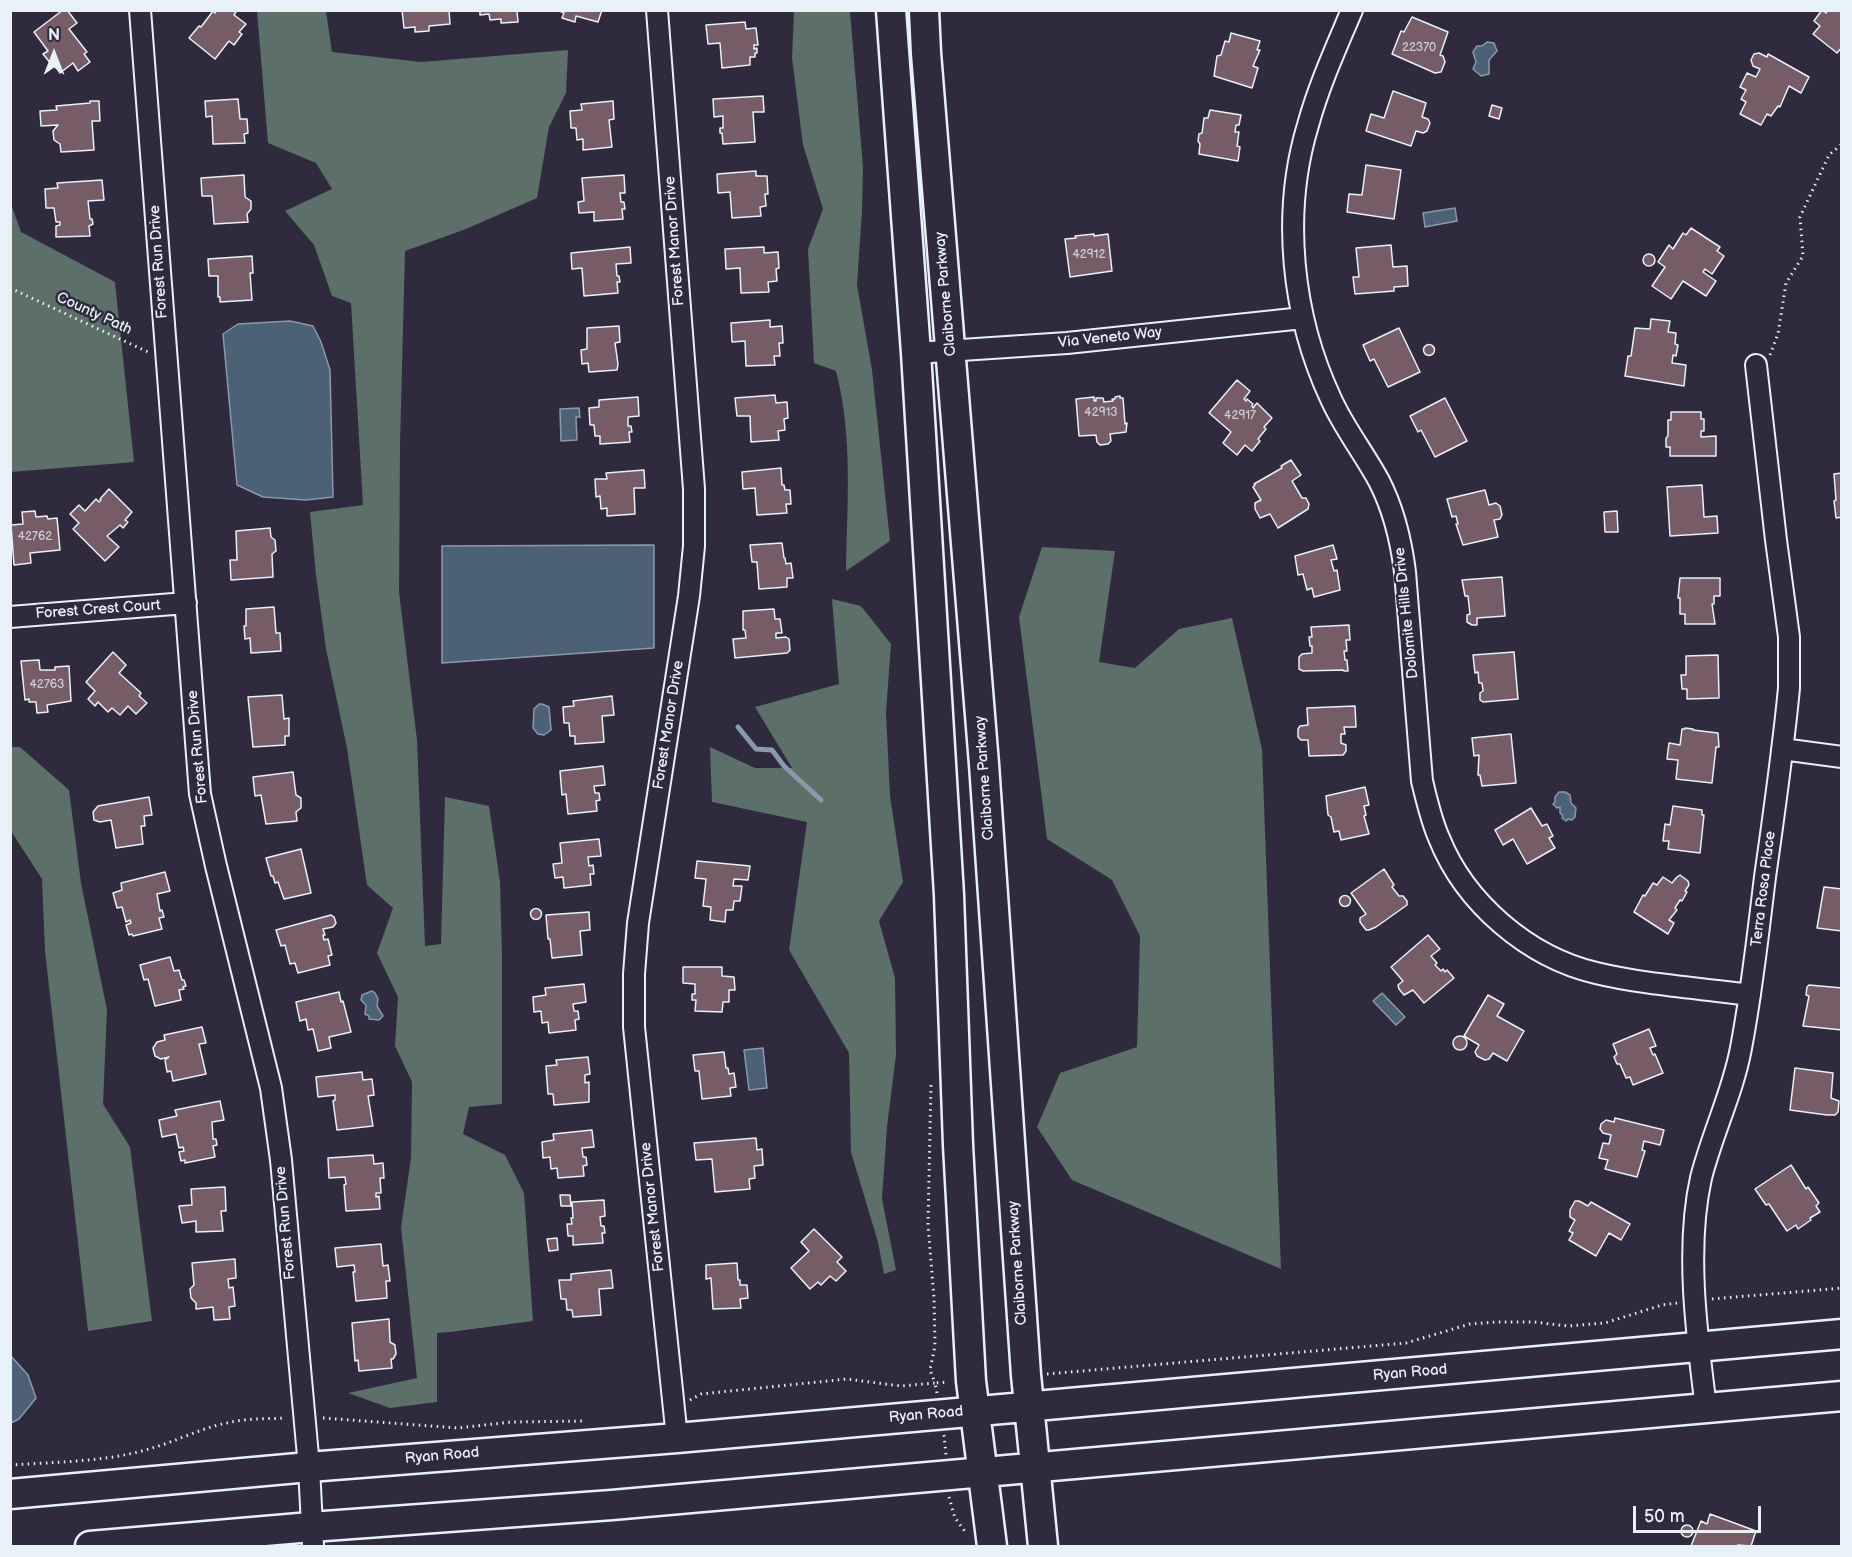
<!DOCTYPE html>
<html>
<head>
<meta charset="utf-8">
<style>
  body { margin:0 }
  #map { position:relative; width:1852px; height:1557px; overflow:hidden; background:#2f2a3d; font-family:"Balsamiq Sans",sans-serif }
  canvas { display:block }
  .frame { position:absolute; inset:0; border:12px solid #e8f1f8; pointer-events:none }
  .north { position:absolute; left:24px; top:24px; width:60px; height:60px; -webkit-text-stroke:4px #2f2a3d; paint-order:stroke; rotate:0deg; font-size:16px; font-weight:700; line-height:24px; text-align:center; color:#e8f1f8 }
  .north::after { content:''; display:block; margin:auto; width:21px; height:27px; background:#e8f1f8; clip-path:polygon(50% 0,100% 100%,50% 72%,0 100%) }
  .scale { position:absolute; left:1633px; top:1506px; width:128px; height:27px; box-sizing:border-box; border:3px solid #e8f1f8; border-top:0; padding-left:8px; font-size:18px; line-height:21px; white-space:nowrap; color:#e8f1f8; -webkit-text-stroke:4px #2f2a3d; paint-order:stroke }
</style>
</head>
<body>
<div id="map">
<canvas width="1852" height="1557"></canvas>
<div class="frame"></div>
<div class="north">N</div>
<div class="scale">50 m</div>
</div>
<script>
const ctx = document.querySelector('canvas').getContext('2d');
ctx.lineJoin = 'round';
function fill(path, color) {
  ctx.fillStyle = color;
  ctx.fill(path, 'evenodd');
}
function strokePath(path, color, width, dash) {
  ctx.strokeStyle = color;
  ctx.lineWidth = width;
  ctx.lineCap = dash ? 'butt' : 'round';
  ctx.setLineDash(dash || []);
  ctx.stroke(path);
}
function drawText(font, color, halo, rows, align = 'center') {
  ctx.font = font + ' "Balsamiq Sans",sans-serif';
  ctx.lineWidth = 5;
  ctx.setLineDash([]);
  ctx.textBaseline = 'middle';
  ctx.strokeStyle = halo;
  ctx.fillStyle = color;
  for (const [text, x, y, turn = 0] of rows) {
    ctx.save();
    ctx.translate(x, y);
    ctx.rotate((+turn || 0) * Math.PI / 180);
    ctx.textAlign = isNaN(turn) ? turn : align;
    if (halo) ctx.strokeText(text, 0, 0);
    ctx.fillText(text, 0, 0);
    ctx.restore();
  }
}
const green = new Path2D(`
  M257 11H326L332 52 421 62 568 50 566 93 549 127 537 198 466 229 405 251 400 445 399 592 417 740 425 946 441 944 445 797 489 806 500 882 502 954V1104L469 1107 463 1134 505 1155 524 1193 533 1321 450 1332 437 1333V1402L390 1408 348 1393 417 1378 401 1227 411 1158 412 1082 395 1046 398 997 377 953 393 908 367 885 347 748 326 649 316 575 310 512 363 505 351 303 332 296 314 245 285 211 332 189 316 163 268 143Z
  M794 11H850L863 167 862 211 857 285 872 370 890 541 846 571C847 504 853 436 836 371L814 363 808 249 823 209 803 145 792 58Z
  M11 204 21 232 115 282 134 462 11 472Z
  M1042 547 1115 551 1099 662 1135 668 1179 629 1232 618 1262 749 1281 1269 1072 1180 1037 1127 1060 1073 1137 1047 1140 936 1112 880 1047 839 1019 617Z
  M832 599 861 606 891 644 886 712 890 796 903 882 879 921 895 978 896 1055 887 1127 882 1199 896 1270 884 1274 878 1242 851 1152 849 1053 789 950 807 822 712 802 710 747 755 768H792L755 707 839 684Z
  M10 747H20L69 790 81 883 107 1010 103 1104 130 1147 152 1321 88 1331 45 951 42 879 11 831Z`);
const water = new Path2D(`
  M1487 42 1494 43 1497 51 1489 60V74L1481 76 1473 69 1476 62 1473 52 1477 46H1482Z
  M1455 208 1457 221 1425 227 1423 213Z
  M290 321 313 326 321 342 330 370 333 497 306 500 263 497 237 485 223 334 238 324Z
  M579 408 580 417H576L577 440 561 441 560 409Z
  M654 545V648L442 663V546Z
  M539 704H542L549 707 551 730 544 735 538 734 533 728 534 709Z
  M1559 792H1565L1570 795 1571 803 1576 808 1575 817 1572 820 1568 819 1566 821 1562 818 1563 816 1560 813V807L1557 808 1553 804 1555 802V797Z
  M372 991 375 993 378 999 377 1006 383 1016 379 1020 369 1019V1016L365 1014 366 1005 361 1000 362 995Z
  M1382 993 1405 1017 1396 1025 1373 1001Z
  M763 1048 767 1088 749 1090 744 1050Z
  M10 1355 28 1375 36 1398 19 1419 11 1423Z`);
const stream = new Path2D(`
  M738 727 756 749 772 750 784 766 821 800`);
const building = new Path2D(`
  M63 10H67L77 23 69 29 87 52 84 54 90 62 78 71 73 63 60 73 54 64 52 65 43 54 48 51 34 32Z
  M216 10H237L234 15 246 24 239 32 242 34 234 45 229 41 215 59 189 38 199 26 201 27 213 11 215 13Z
  M402 10H449L450 24 429 26V31L415 32V27L404 28Z
  M480 10H521L517 11 518 22 501 23V19L490 20 489 14 480 15Z
  M557 10H602L598 22 576 16 575 22 562 18 564 13Z
  M1822 10 1826 13 1828 10H1842V47L1837 53 1813 34 1820 26 1814 21Z
  M1412 17 1448 32 1440 55 1443 56 1445 62 1441 72 1435 73 1392 54 1401 31 1404 32Z
  M745 22 746 29 756 28 758 45H754V49L757 48V53H755V57H750V65L722 68 720 43 708 44 706 25Z
  M1231 33 1260 41 1257 50H1260L1253 66 1258 68 1252 88 1214 76 1217 56 1221 55 1225 41 1229 42Z
  M1759 53 1767 57 1768 54 1809 77 1801 93 1789 86 1780 107 1778 106 1771 116 1767 114 1761 125 1740 114 1746 102 1741 99 1746 90 1740 87 1747 73 1756 77 1760 69 1753 66 1751 60 1754 54Z
  M1393 91 1426 103 1422 117 1428 119 1430 123 1427 131 1423 133 1416 131 1411 146 1366 131 1371 114 1384 118Z
  M763 96 764 112H753L755 142 723 144 722 133H720V128H723V116L714 117 713 99Z
  M238 99 240 119H247L248 133 244 134 245 143 213 144 212 116 206 117 205 101Z
  M90 101H99L100 121H92L94 150 61 152 60 144 54 140 53 131 58 125 41 126 40 111 57 110 56 106 90 103Z
  M613 101 614 119 609 120 612 147 583 150V139L577 140 576 128H571L570 111 582 110 581 104Z
  M1492 105 1502 108 1499 119 1489 116Z
  M1210 110 1241 115 1239 125H1236L1235 132H1239L1237 146 1240 147 1238 161 1199 154 1200 144 1198 141 1199 134 1202 133 1204 118H1208Z
  M1366 165 1401 170 1394 219 1347 212 1349 194 1362 195Z
  M756 171V176H767L768 194H765L766 206 760 207 761 216 732 218 730 192 718 193 717 174Z
  M244 175 245 197 251 201V209L247 214 248 222 214 224 212 196H202L201 178Z
  M624 175 625 193H620L621 202H624L625 209H622L623 219 594 221V212L579 213 578 202 584 201 582 178Z
  M102 180 104 200 88 201 90 219H92L93 224 89 226 90 236 56 237V226L60 225V222H56L54 208H46L45 189 58 188 57 183Z
  M1691 228 1720 247 1717 251 1724 256 1712 274 1705 269 1703 272 1716 281 1706 296 1683 281 1671 299 1652 286 1665 267 1658 262 1669 245 1673 249 1683 233 1686 235Z
  M1094 234V236L1108 234 1112 271 1070 277 1065 239 1076 238 1075 236Z
  M1391 245 1393 267 1407 266 1408 286 1394 287V291L1355 294 1353 277H1359L1356 248Z
  M630 247 631 263 616 264 617 276H619L620 282H617L618 293 584 296 582 268 572 269 571 253Z
  M764 247V253L778 252 779 268 776 269 777 281 768 282 769 292 741 293 740 268 726 269 725 249Z
  M1643 260a6 6 0 1 1 12 0a6 6 0 1 1-12 0Z
  M252 256 253 273H250L252 300 220 302V297H218V276H209L208 259Z
  M1651 319 1670 321 1668 332 1676 333 1675 344 1678 345 1676 356 1673 355 1672 363 1686 365 1684 386 1625 376 1628 356H1631L1635 328 1650 329Z
  M770 320V327L782 326 783 343H779L780 356H774L775 365 746 366 745 341 732 342 731 323Z
  M619 326 620 342 615 343 618 364 617 370 589 372 588 363 582 364 581 350 587 349V328Z
  M1399 328 1420 372 1388 387 1374 359 1370 361 1363 345Z
  M1423.5 350a5.5 5.5 0 1 1 11 0a5.5 5.5 0 1 1-11 0Z
  M1237 380 1250 391 1244 399 1246 401 1247 399 1253 404 1252 406 1253 408 1257 403 1272 418 1264 427 1266 429 1258 439 1260 441 1252 451 1245 445 1237 455 1223 443 1231 432 1209 413Z
  M775 395 776 403 787 402 788 418 784 419 785 430 778 431 779 440 751 442 750 416H737L735 398Z
  M1120 396V398H1123L1125 424 1127 423 1126 432 1110 434 1111 441 1108 444 1100 445 1097 442 1096 435 1079 436 1076 399 1094 397V401H1096V398H1103L1104 402 1113 401 1112 399H1115V397Z
  M638 397 639 416 628 417V426H631L632 432H629L630 442 600 444V436H595L594 425H590L589 408 599 407V400Z
  M1445 398 1467 441 1435 457 1421 430 1418 432 1410 416Z
  M1671 412H1701V419H1704V431H1701V437L1716 436V456H1670V447H1666V438L1668 436V420H1671Z
  M1291 460 1301 475 1292 481 1302 498H1306L1309 504 1308 509 1278 528 1270 514 1260 518 1255 509V503L1261 500 1253 487 1255 485 1254 484 1282 468 1281 466Z
  M781 468 782 485H784L785 490H790L791 504H786L787 513 757 515 755 488 743 489 742 472Z
  M644 470 645 488H634L635 514 607 516V508L601 509 600 496 596 497 595 479H607L606 473Z
  M1842 473V517L1836 518 1834 501 1836 500 1834 474Z
  M1702 485 1704 517 1717 516 1718 533 1670 536 1667 487Z
  M109 489 132 512 125 520 128 522 123 528 120 525 107 536 119 547 105 561 73 529 79 523 70 514 79 505 85 511 96 499 99 502 101 500 100 499Z
  M1485 490 1489 505 1496 503 1500 506 1502 515 1500 519 1494 520 1498 537 1463 545 1456 524H1458L1456 516 1452 517 1447 499Z
  M35 511 36 517 47 516 48 519 57 518 60 550 30 553 31 563 14 565 11 525 23 524 22 512Z
  M1617 511 1618 532H1605L1604 512Z
  M270 528 271 537 275 540 276 551 272 554 273 577 231 580 230 560H237L236 531Z
  M782 543 784 558H785L786 564 791 563 793 578H787V587L759 589 757 562H752L750 545Z
  M1333 545 1337 559 1331 560 1334 571 1337 570 1340 590 1314 597 1312 588 1307 590 1303 574 1298 575 1295 556Z
  M1502 577 1505 616 1477 618V625H1472L1467 622V615L1470 614 1468 596H1465L1462 580Z
  M1680 578H1720V596H1714V604H1712L1715 624H1685V614H1680V598H1678Z
  M274 607 276 633H280L281 651 251 653 250 638 245 639 244 626H246V609Z
  M774 609 775 619H780L782 633H776V638L786 637 789 639 790 650 787 653 735 658 733 639 746 638 745 630H743V611Z
  M1349 625 1350 640H1346L1347 651H1344L1345 660H1347L1348 671H1344L1343 670 1303 671 1299 669V657L1302 654 1312 653V646H1310L1309 637H1312L1311 627Z
  M113 652 126 665 119 673 141 693 139 696 147 703 136 714 128 706 120 715 112 708 108 712 98 702 95 706 88 699 95 691 86 682Z
  M1514 652 1518 699 1483 702 1480 700V693L1483 691 1482 683H1479L1478 672 1475 673 1473 655Z
  M1718 655 1719 698 1687 699V689H1682L1681 675H1686V656Z
  M39 660 40 670H55V667L69 666 71 701 47 705 48 712 37 713 36 702H29V699L25 700 21 661Z
  M282 695 284 719 289 718V736H285V745L253 747 248 697Z
  M612 696 614 715 602 716 604 742 575 744V736H570L569 723H564L563 707 574 706 573 701Z
  M1355 706 1356 727H1344L1345 734H1341V743L1346 745V751L1343 755 1309 756 1308 740H1301L1298 737V729L1300 726 1308 725 1307 708Z
  M1685 728 1693 729V730L1718 733 1719 747H1716L1712 783 1676 779 1678 760 1667 759 1669 743 1680 745 1682 729H1685Z
  M1511 734 1516 783 1482 786 1480 775H1478L1479 755 1474 756 1472 738Z
  M603 766 605 785 594 786 595 793H599L600 800 596 801 597 811 568 814 566 794 562 795 560 771Z
  M293 772 296 795 301 798V808L296 812 297 821 266 824 261 795 255 796 253 777Z
  M1365 787 1369 805 1364 806 1366 815 1364 816 1369 834 1341 840 1339 831 1334 832 1331 817 1328 815 1326 796Z
  M149 797 152 815 144 816 145 826H141L143 844 116 848 111 820 100 822 94 820 93 812 98 806Z
  M1673 806 1702 810V815H1704L1700 853 1668 849 1669 841H1663L1665 824 1670 825Z
  M1531 808 1542 826 1547 824 1553 836 1549 838 1555 848 1527 864 1513 839 1503 845 1495 830Z
  M599 839 601 856 588 857 589 866 593 865 594 874H590L591 885 564 888 563 877 555 878 553 864 562 863 560 843Z
  M301 849 311 893 284 899 278 882 275 883 273 876H271L266 858Z
  M697 861 750 866 748 880 734 879 733 886H742L740 901H734L733 910H726L725 922 710 920 711 907 703 906 706 879 695 878Z
  M1384 869 1394 885 1392 887 1399 896H1403L1407 901V905L1376 927 1369 930H1366L1360 922V918L1366 914 1351 893Z
  M165 872 170 891 157 894 160 911 162 910 164 917 159 918 162 929 133 936 132 934 129 935 126 925 131 923 130 920 126 922 122 907 117 908 113 893 122 890 121 883Z
  M1680 875 1688 881 1689 885 1685 891 1687 892 1682 901 1680 900 1675 908 1677 910 1669 920 1674 923 1668 934 1634 912 1643 895 1645 896 1653 883 1657 885 1663 877 1672 883 1677 877Z
  M1824 887 1842 889V931L1817 928Z
  M1339.5 901a5.5 5.5 0 1 1 11 0a5.5 5.5 0 1 1-11 0Z
  M530.5 914a5.5 5.5 0 1 1 11 0a5.5 5.5 0 1 1-11 0Z
  M589 912 590 930 580 931 582 955 552 958 550 939H548L546 915Z
  M331 915 334 917 336 923 333 927 323 929 325 935H323L324 940 328 939 332 955 328 956 330 965 298 973 295 963 290 964 285 945 281 946 276 930Z
  M1428 935 1440 949 1431 956 1437 963 1435 965 1441 971 1443 969 1445 972 1447 970 1454 978 1424 1003 1413 990 1404 995 1399 989 1398 985 1403 981 1391 967Z
  M170 957 174 971 179 970 182 980H184L186 986 183 987 184 989 179 990 181 1000 155 1006 148 979 144 980 140 965Z
  M683 967H722V976L734 977 735 990H729V1002H723L722 1012 695 1011 696 1000H692V994H695V984L683 983Z
  M584 984 586 1002 573 1004 574 1011H578L579 1019 575 1020 576 1030 549 1033 548 1022 542 1023 541 1011 534 1012 533 997 546 995 545 988Z
  M1809 985 1842 988V1030L1803 1026 1809 996 1806 995 1807 987Z
  M339 992 341 1002 343 1001 351 1032 329 1037 331 1048 318 1051 313 1029 308 1030 306 1019 300 1021 296 1002Z
  M1488 995 1504 1004 1497 1016 1524 1031 1507 1061 1493 1053 1489 1059 1485 1060 1477 1056 1475 1052 1479 1045 1464 1036Z
  M202 1027 206 1043 199 1044 206 1074 173 1081 171 1071 167 1072 165 1060 169 1057 161 1059 155 1056 153 1048 157 1042 165 1040 164 1035Z
  M1649 1029 1656 1046 1650 1048 1653 1055 1655 1054 1663 1073 1633 1085 1630 1077 1626 1078 1620 1064H1617L1614 1057 1617 1054 1613 1044Z
  M1453 1043a7 7 0 1 1 14 0a7 7 0 1 1-14 0Z
  M724 1052 726 1068H728L729 1074 734 1073 736 1087 730 1088 731 1096 702 1099 699 1071H695L693 1055Z
  M588 1057 590 1074 585 1075V1083L589 1082V1102L554 1105 553 1094H548L546 1066 557 1065 556 1060Z
  M1795 1068 1833 1073 1831 1098 1839 1101 1838 1112 1835 1115H1827L1790 1110Z
  M362 1072 363 1080 372 1079 374 1095 368 1096 373 1126 337 1130 333 1101 335 1100V1095L318 1097 316 1077Z
  M220 1101 224 1120 212 1122 213 1139H216L217 1145 213 1146 215 1157 185 1163V1160L181 1161 179 1152 184 1151 183 1147 179 1148 176 1134 162 1137 159 1120 177 1116 175 1110Z
  M1615 1118 1664 1130 1660 1145 1644 1141 1642 1150 1645 1151 1637 1177 1605 1169 1608 1160 1599 1158 1603 1143 1609 1144 1611 1135 1603 1133 1600 1129 1601 1124 1606 1120 1614 1122Z
  M592 1130 594 1147 582 1148 583 1157H586L587 1165 583 1166 584 1176 558 1178 557 1168 551 1169 550 1157 543 1158 542 1142 554 1140 553 1134Z
  M756 1138 757 1150 762 1149 763 1165 754 1166 755 1178 749 1179 750 1189 715 1192 712 1159 696 1160 694 1143Z
  M373 1155 374 1164 383 1163 384 1178H380L381 1193H376V1197L379 1196 380 1209 346 1211 344 1185 346 1184 345 1177 329 1178 328 1158Z
  M1791 1165 1806 1189 1808 1187 1819 1203 1816 1206 1820 1212 1810 1218 1811 1220 1798 1229 1796 1225 1787 1231 1769 1204 1766 1205 1755 1189Z
  M225 1187 226 1211H221L223 1231 196 1232V1221L182 1223 179 1206 192 1205 191 1189Z
  M560 1195H570L571 1206H561Z
  M604 1200 605 1216 600 1217 601 1226H604L605 1233H602L603 1243 573 1245V1236H568L567 1224H572L571 1218H573L572 1202Z
  M1575 1201H1579L1588 1206 1591 1202 1630 1224 1621 1240 1609 1233 1596 1256 1569 1240 1573 1233 1569 1231 1575 1220 1570 1217V1210Z
  M814 1229 842 1257 837 1262 846 1271 836 1281 830 1276 821 1285 818 1282 810 1289 791 1268 809 1251 801 1242Z
  M557 1238 558 1250 549 1251 547 1239Z
  M381 1244 383 1266 388 1265 390 1281H386L387 1298 356 1301 353 1272H355L354 1265 337 1267 335 1248Z
  M235 1259 236 1278 228 1279 229 1288 233 1287 235 1306 229 1307 230 1319 214 1320 213 1307 196 1309V1303L191 1298 190 1289 194 1285 192 1263Z
  M737 1263 738 1280H740V1285H747L748 1298 740 1299 741 1308 713 1309 711 1278 706 1279V1265Z
  M611 1270 613 1288 599 1289 601 1315 573 1317 572 1310H567L566 1299H561L559 1280H571V1274Z
  M389 1319 390 1342 395 1345 396 1354 393 1359H391L392 1368 359 1371 358 1360 355 1361 352 1323Z
  M1710 1514 1756 1531 1751 1546 1738 1545 1737 1546H1691L1701 1521 1707 1524Z
  M1681 1531a6 6 0 1 1 12 0a6 6 0 1 1-12 0Z`);
const path = new Path2D(`
  M10 288 148 352
  M1770 355 1778 334 1786 283 1803 256 1800 217 1829 155 1842 144
  M1712 1299 1842 1288
  M1047 1374 1406 1343 1470 1324 1496 1322H1534L1568 1326 1605 1323 1662 1305 1678 1303
  M937 1393 935 1383 948 1382
  M690 1400 701 1394 847 1379 901 1386 935 1383 930 1370 935 1346 934 1298 928 1225 931 1084
  M323 1418 458 1428 511 1422 586 1421
  M944 1435 946 1455
  M10 1465C55 1462 109 1462 152 1448 177 1441 201 1428 227 1423 246 1418 267 1419 286 1418
  M949 1497 955 1518 967 1534`);
const minor = new Path2D(`
  M140 10 200 794 216 866 271 1088 281 1160 309 1467 313 1546
  M657 10 694 489V546L689 596 638 923 634 974V1027L677 1438
  M1352 10C1336 48 1319 85 1308 125 1281 214 1292 316 1331 399 1344 428 1364 453 1379 481 1394 510 1401 540 1405 572L1422 781C1427 801 1431 820 1439 838 1465 903 1528 957 1596 973 1646 985 1699 988 1750 995
  M916 353 1067 343 1303 318
  M10 617 186 603
  M1782 749 1842 757
  M1706 1408C1697 1336 1685 1249 1701 1178 1712 1134 1733 1092 1741 1048 1752 991 1758 934 1765 877 1774 814 1783 751 1789 688V637L1776 540 1756 365`);
const secondary = new Path2D(`
  M891 10 916 353 949 895 958 1145 971 1381 992 1546
  M924 10 926 53 984 764 1026 1375 1043 1546
  M10 1494 309 1467 677 1438 1842 1334
  M90 1546 311 1527 612 1505 1842 1396`);
const numberNames = [
  ["22370",1419,48],
  ["42912",1089,255],
  ["42913",1101,413],
  ["42917",1240,416],
  ["42762",35,537],
  ["42763",47,685]
];
const streetNames = [
  ["Forest Manor Drive",675,241,-94],
  ["Forest Run Drive",159,262,-94],
  ["Claiborne Parkway",946,294,-95],
  ["County Path",94,314,25],
  ["Via Veneto Way",1110,338,-6],
  ["Forest Crest Court",98,610,-4],
  ["Dolomite Hills Drive",1407,613,-96],
  ["Forest Manor Drive",669,725,-81],
  ["Forest Run Drive",198,747,-95],
  ["Claiborne Parkway",985,778,-94],
  ["Terra Rosa Place",1764,889,-83],
  ["Forest Manor Drive",653,1207,-96],
  ["Forest Run Drive",286,1223,-95],
  ["Claiborne Parkway",1018,1263,-94],
  ["Ryan Road",1410,1373,-5],
  ["Ryan Road",926,1415,-5],
  ["Ryan Road",442,1456,-5]
];
fill(green, '#5c6f68');
fill(water, '#4c6076');
strokePath(water, '#8a9aaa', 1.5);
strokePath(stream, '#8a9aaa', 5);
fill(building, '#755c66');
strokePath(building, '#e8f1f8', 1.5);
strokePath(minor, '#e8f1f8', 24);
strokePath(secondary, '#e8f1f8', 33);
strokePath(path, '#e8f1f8', 3, [1.5, 4.5]);
strokePath(minor, '#2f2a3d', 20);
strokePath(secondary, '#2f2a3d', 28);
drawText('12px', '#cbccd4', null, numberNames);
drawText('15px', '#e8f1f8', '#2f2a3d', streetNames);
</script>
</body>
</html>
